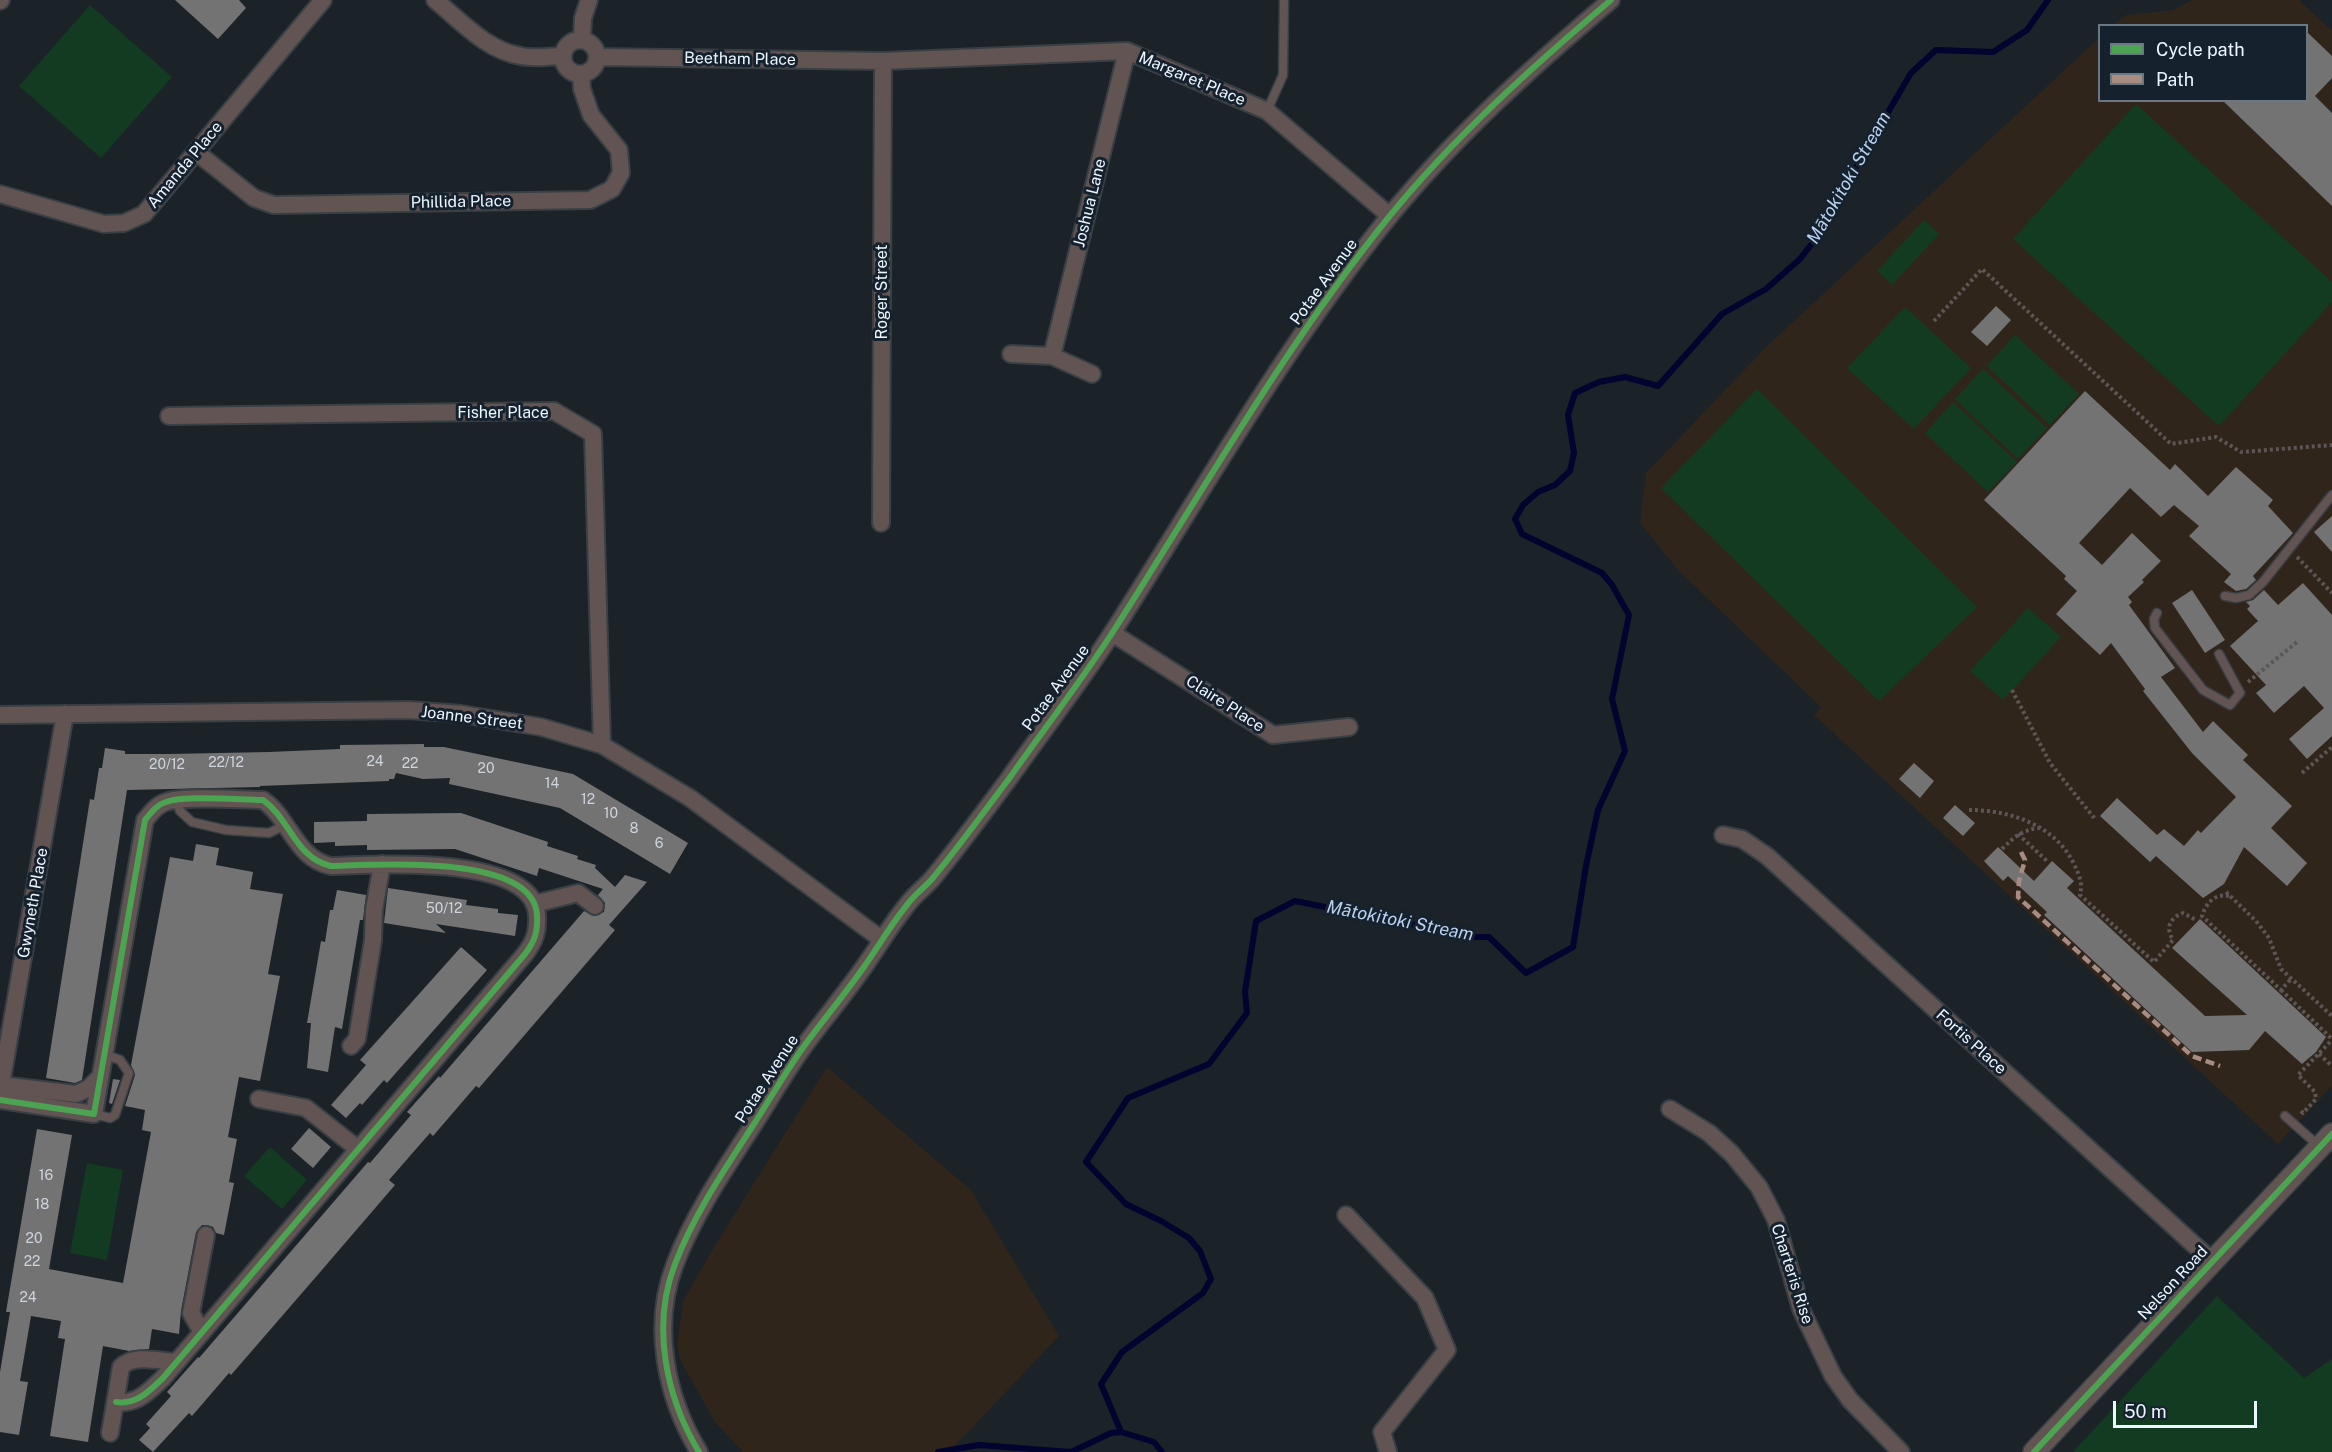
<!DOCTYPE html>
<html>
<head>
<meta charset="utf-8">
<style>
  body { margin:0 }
  #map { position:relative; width:2332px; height:1452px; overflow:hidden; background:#1b2228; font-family:"Public Sans",sans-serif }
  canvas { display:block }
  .legend { position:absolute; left:2098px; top:24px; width:210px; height:78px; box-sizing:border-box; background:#15222e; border:2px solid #6b7782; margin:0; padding:8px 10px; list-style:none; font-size:18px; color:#edf6ff }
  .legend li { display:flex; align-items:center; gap:12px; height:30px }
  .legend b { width:30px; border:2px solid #6b7782 }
  .scale { position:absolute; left:2113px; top:1401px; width:144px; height:27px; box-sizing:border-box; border:3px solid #edf6ff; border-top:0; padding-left:8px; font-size:18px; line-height:21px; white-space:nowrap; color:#edf6ff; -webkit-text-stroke:4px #15222e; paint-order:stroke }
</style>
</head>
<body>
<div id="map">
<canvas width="2332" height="1452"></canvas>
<ul class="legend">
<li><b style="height:8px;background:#4ca352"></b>Cycle path</li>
<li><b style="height:8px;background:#a88b81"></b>Path</li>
</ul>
<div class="scale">50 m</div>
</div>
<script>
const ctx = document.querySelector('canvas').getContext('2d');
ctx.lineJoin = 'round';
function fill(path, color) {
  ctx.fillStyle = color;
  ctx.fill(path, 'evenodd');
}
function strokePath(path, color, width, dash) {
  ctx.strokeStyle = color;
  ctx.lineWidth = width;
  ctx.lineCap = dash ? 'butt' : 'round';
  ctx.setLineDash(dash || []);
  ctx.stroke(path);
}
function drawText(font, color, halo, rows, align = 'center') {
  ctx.font = font + ' "Public Sans",sans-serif';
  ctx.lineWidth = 6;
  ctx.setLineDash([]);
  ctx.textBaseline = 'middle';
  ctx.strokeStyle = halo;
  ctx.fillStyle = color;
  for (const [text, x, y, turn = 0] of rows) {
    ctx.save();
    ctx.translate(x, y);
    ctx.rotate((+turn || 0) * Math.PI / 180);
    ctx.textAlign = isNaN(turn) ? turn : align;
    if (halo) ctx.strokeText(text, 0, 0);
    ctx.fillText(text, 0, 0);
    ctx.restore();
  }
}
const education = new Path2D(`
  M2192 0H2299L2332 31V1086L2278 1144 1814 715 1821 707 1679 571 1640 523 1646 473 1765 348 2099 38 2100 100H2306V26L2113 25 2126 15 2173 10Z
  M827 1067 971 1190 1059 1336 949 1452H743L715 1422 680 1360 677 1344 683 1301 714 1247Z`);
const green = new Path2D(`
  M90 5 172 77 101 158 19 86Z
  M2136 104 2332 282V302L2219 426 2013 239Z
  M1924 220 1939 234 1892 285 1877 271Z
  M1905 307 1971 368 1914 429 1847 368Z
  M2015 335 2079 394 2050 425 1987 366Z
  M1983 369 2047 428 2018 459 1955 399Z
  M1757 389 1977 607 1879 701 1661 488Z
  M1953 402 2017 462 1988 492 1925 433Z
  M2028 608 2061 637 2003 700 1970 671Z
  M270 1147 307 1180 282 1209 244 1176Z
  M87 1163 123 1170 107 1260 70 1253Z
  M2217 1296 2304 1378 2332 1359V1452H2073Z`);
const stream = new Path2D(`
  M938 1452 979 1445 1071 1452 1111 1433 1121 1432
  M1162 1452 1154 1442 1121 1432 1101 1384 1122 1352 1203 1293 1211 1279 1200 1251 1189 1238 1161 1221 1126 1204 1086 1162 1128 1098 1209 1064 1247 1013 1245 992 1256 921 1295 901 1475 937H1489L1526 973 1573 947 1586 866 1598 810 1625 751 1612 699 1629 615 1612 585 1602 573 1522 534 1515 519 1523 505 1538 492 1555 485 1570 471 1574 453 1568 415 1575 393 1599 382 1625 377 1658 386 1722 314 1766 289 1800 259 1817 237 1826 213 1849 179 1911 73 1936 50 1993 52 2027 30 2048 0`);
const building = new Path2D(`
  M175 0H239L246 8 218 39Z
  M2307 32 2332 56V78L2315 96 2332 113V206L2222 100H2307Z
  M1996 306 2011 320 1987 346 1971 332Z
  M2085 391 2170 470 2175 464 2208 496 2236 467 2273 500 2268 506 2293 533 2253 576 2256 580 2246 589 2236 591 2224 582 2231 574 2189 536 2199 526 2174 505 2161 517 2130 488 2079 543 2102 565 2132 533 2161 561 2142 580 2144 582 2128 597 2132 602 2129 605 2175 668 2161 677 2203 732 2213 721 2248 755 2243 760 2292 806 2271 828 2307 863 2287 886 2244 847 2224 884 2203 898 2156 856 2150 862 2100 816 2117 798 2157 835 2164 829 2184 846 2198 830 2201 833 2236 797 2192 753 2143 691 2145 689 2111 643 2100 655 2056 614 2077 591 2064 579 2066 576 1984 500Z
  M2332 516V552L2314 532Z
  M2303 583 2332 615V736L2307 759 2289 739 2324 708 2304 686 2274 713 2256 693 2266 685 2230 646 2258 621 2247 609 2250 606 2246 602 2253 600 2264 590 2278 605Z
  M2192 590 2225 640 2205 653 2172 603Z
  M424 744V747H444L573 774 688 843 670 874 560 808 449 784 450 778 423 779 396 773 394 779H389V781L260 786V787L127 790 82 1080 75 1083 46 1078 90 799 94 800 99 768H102L105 748 125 751V754H170L269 752 340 749V745Z
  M1914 763 1934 781 1920 798 1899 779Z
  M1955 805 1975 823 1963 836 1943 818Z
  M461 813 548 842 547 846 578 856 577 859 596 865 595 868 615 887 625 875 647 882 609 925 615 930 479 1088 476 1086 433 1136 430 1133 389 1180 395 1185 315 1278 231 1375 229 1373 192 1416 189 1413 153 1452 139 1440 150 1428 146 1424 171 1396 167 1392 198 1357 199 1358 368 1162 370 1163 411 1115 407 1112 439 1076 440 1078 584 911 594 916 604 912 605 903 598 895 603 889 539 868 537 876 455 849 367 850V845L335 846V842L314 843V822L367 821V814Z
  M196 844 219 848 216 865 253 872 250 889 283 894 268 974 280 976 260 1081 239 1077 228 1137 237 1139 229 1182 234 1183 224 1235 216 1233 213 1227 207 1225H202L196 1232 181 1311 179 1334 152 1329 149 1349 129 1351 103 1346 88 1442 50 1436 65 1339 58 1338 61 1321 31 1316 20 1381 28 1382 19 1435 0 1432V1372L10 1312H6L37 1129 72 1135 49 1269 123 1283 151 1132 142 1130 145 1110 125 1106 135 1075 131 1065 170 857 193 861Z
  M1998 847 2034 881 2052 861 2074 881 2067 888 2205 1016 2247 1015 2172 948 2200 919 2326 1037 2316 1052 2302 1064 2265 1031 2249 1050 2192 1052 2044 915 2047 912 2008 876 2003 881 1984 861Z
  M388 888 467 900 466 905 498 909V913L518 915 515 936 436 924 446 933 384 923Z
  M337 890 366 895 363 920H360L342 1029 335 1027 328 1072 307 1068 311 1023H307L321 941 325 942 330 910H333Z
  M461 947 487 970 387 1083 384 1080 362 1105 360 1103 346 1118 331 1105 366 1065 360 1060Z
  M113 1079 120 1080 112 1104 109 1103Z
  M309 1128 331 1147 313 1168 291 1149Z`);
const path = new Path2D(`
  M1934 321 1982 269 2171 444 2216 437 2241 452 2332 445
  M2297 557 2332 593
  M2248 682 2297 642
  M2012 690 2050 763 2095 819
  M2302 773 2332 747
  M1969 810C2010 810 2055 825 2074 864 2079 875 2083 883 2080 895L2154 962 2173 940C2165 927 2170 918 2183 913L2196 920
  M2018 834 2048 862
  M2002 849C2014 837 2022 830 2039 828
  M2226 892 2256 921 2269 938 2281 969 2332 1016
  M2229 896C2215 893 2206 903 2202 916L2281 990 2291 979
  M2281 990 2332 1039
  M2319 1054 2332 1066
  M2301 1111 2303 1113 2316 1099 2315 1092 2298 1075 2332 1040`);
const service = new Path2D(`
  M1267 111 1283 75 1284 0
  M2225 596 2236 598 2249 595 2263 582 2332 495
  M2157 613 2154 619 2155 628 2203 690 2230 705 2240 693 2219 654
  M176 800 180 811 192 822 226 830 269 833 285 825
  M94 1114 110 1118 115 1115 129 1073 120 1060 104 1054
  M2285 1116 2320 1147`);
const minor = new Path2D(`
  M435 0C461 21 487 51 521 56 534 59 549 56 563 56
  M0 1 1 0
  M582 40 583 18 589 0
  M563 57a17 17 0 1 1 34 0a17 17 0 1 1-34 0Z
  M597 57 883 61 1127 51 1267 111 1390 216
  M196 152 254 198 274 205 590 200 612 189 621 173 619 150 591 115 582 89 581 74
  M0 194 104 224 124 223 144 214 323 0
  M1011 354 1052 356 1092 374
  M1052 356 1127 51
  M169 416 554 411 593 434 602 745
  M881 523 883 61
  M1112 633 1273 735 1349 727
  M0 715 409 710 461 714 541 727 602 745 690 798 881 939
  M1723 835 1742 839 1767 856 2212 1261
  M534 904 578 893 595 906
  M351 1046 357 1039 373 940 374 910 382 864
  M1 1085 76 1094 89 1088 100 1077
  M0 1091 65 714
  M259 1099 306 1108 358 1149
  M0 1100 94 1114 145 820C151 813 156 805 166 802 185 795 240 800 263 800 290 819 296 859 331 866 375 865 533 853 537 915 538 931 535 941 525 954L163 1378C149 1391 137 1405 116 1402
  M1670 1109 1709 1133 1732 1154 1759 1187 1776 1220 1801 1309 1833 1376 1850 1400 1901 1452
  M1346 1215 1425 1298 1447 1350 1382 1432 1388 1452
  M202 1332 191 1313 206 1235
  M110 1433 121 1367C133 1354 160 1361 176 1362
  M699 1452C666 1397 651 1326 675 1264 694 1214 725 1169 754 1124 770 1099 785 1073 802 1049 823 1020 846 993 866 964 880 944 892 923 907 905 914 895 924 888 932 879 958 848 983 813 1008 780 1044 729 1083 679 1116 627 1204 489 1285 346 1388 218 1454 137 1532 67 1611 0`);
const tertiary = new Path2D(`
  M2034 1452 2332 1134`);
const quiet = new Path2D(`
  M2021 852 2025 860 2019 881 2018 897 2192 1056 2220 1066`);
const cycleway = new Path2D(`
  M0 1100 94 1114 145 820C151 813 156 805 166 802 185 795 240 800 263 800 290 819 296 859 331 866 375 865 533 853 537 915 538 931 535 941 525 954L163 1378C149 1391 137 1405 116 1402
  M699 1452C666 1397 651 1326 675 1264 694 1214 725 1169 754 1124 770 1099 785 1073 802 1049 823 1020 846 993 866 964 880 944 892 923 907 905 914 895 924 888 932 879 958 848 983 813 1008 780 1044 729 1083 679 1116 627 1204 489 1285 346 1388 218 1454 137 1532 67 1611 0
  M2034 1452 2332 1134`);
const numberNames = [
  ["24",375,762],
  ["22/12",226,763],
  ["22",410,764],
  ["20/12",167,765],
  ["20",486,769],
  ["14",552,784],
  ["12",588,800],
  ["10",611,814],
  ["8",634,829],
  ["6",659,844],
  ["50/12",444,909],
  ["16",46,1176],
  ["18",42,1205],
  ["20",34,1239],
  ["22",32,1262],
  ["24",28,1298]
];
const streetNames = [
  ["Beetham Place",740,59,1],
  ["Margaret Place",1192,79,23],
  ["Amanda Place",185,165,-50],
  ["Phillida Place",461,202,-1],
  ["Joshua Lane",1090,203,-76],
  ["Potae Avenue",1324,282,-54],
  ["Roger Street",882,292,-90],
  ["Fisher Place",503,413],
  ["Potae Avenue",1056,688,-54],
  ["Claire Place",1225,704,33],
  ["Joanne Street",472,718,7],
  ["Gwyneth Place",33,903,-80],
  ["Fortis Place",1971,1042,42],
  ["Potae Avenue",767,1079,-57],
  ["Charteris Rise",1792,1274,72],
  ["Nelson Road",2173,1283,-47]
];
const waterNames = [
  ["Mātokitoki Stream",1849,178,-60],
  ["Mātokitoki Stream",1400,921,11]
];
fill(education, '#30251b');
fill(green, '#123b22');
strokePath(stream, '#02032e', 6);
fill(building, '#737373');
strokePath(service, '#394045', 11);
strokePath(minor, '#394045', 20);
strokePath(tertiary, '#394045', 24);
strokePath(path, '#5c5656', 4, [3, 3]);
strokePath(service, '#615452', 8);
strokePath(minor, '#615452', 16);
strokePath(tertiary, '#615452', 21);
strokePath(quiet, '#a88b81', 4.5, [9, 4.5]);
strokePath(cycleway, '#4ca352', 6);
drawText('14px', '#ced5dc', null, numberNames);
drawText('16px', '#edf6ff', '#15222e', streetNames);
drawText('italic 18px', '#bbd1f3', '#15222e', waterNames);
</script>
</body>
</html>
